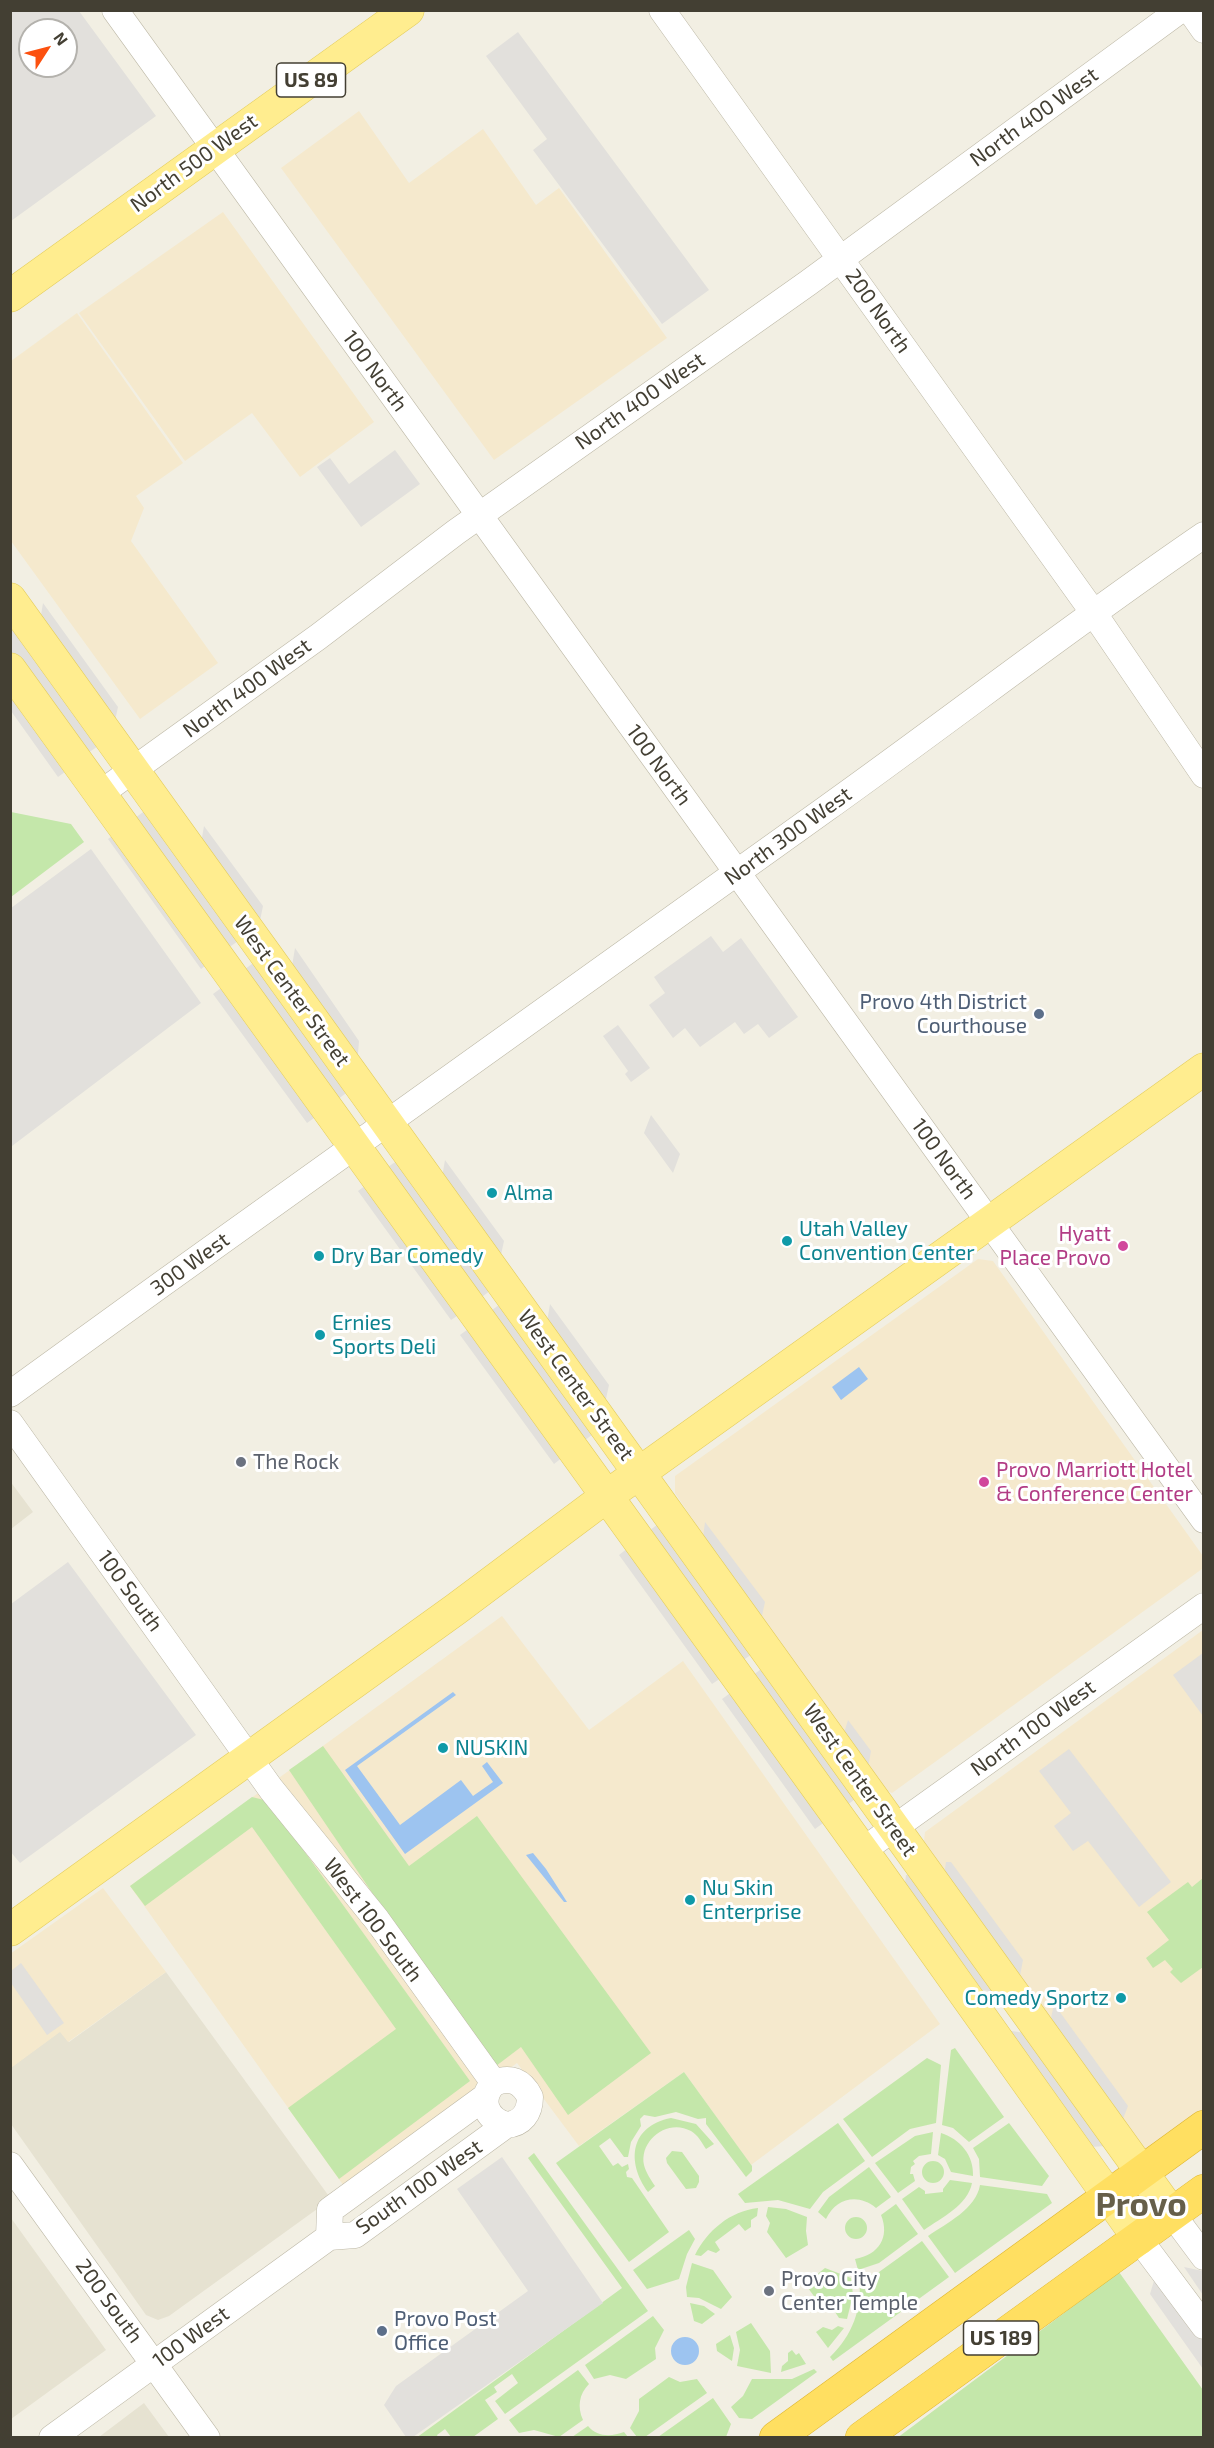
<!DOCTYPE html>
<html>
<head>
<meta charset="utf-8">
<style>
  body { margin:0 }
  #map { position:relative; width:1214px; height:2448px; overflow:hidden; background:#f2efe3; font-family:"Exo 2",sans-serif }
  canvas { display:block }
  .frame { position:absolute; inset:0; border:12px solid #433f33; pointer-events:none }
  .north { position:absolute; left:18px; top:18px; width:60px; height:60px; box-sizing:border-box; background:#fff; border:2px solid #b4b2ad; border-radius:50%; rotate:54deg; font-size:16px; font-weight:700; line-height:24px; text-align:center; color:#433f33 }
  .north::after { content:''; display:block; margin:auto; width:21px; height:27px; background:#fc510f; clip-path:polygon(50% 0,100% 100%,50% 72%,0 100%) }
</style>
</head>
<body>
<div id="map">
<canvas width="1214" height="2448"></canvas>
<div class="frame"></div>
<div class="north">N</div>
</div>
<script>
const ctx = document.querySelector('canvas').getContext('2d');
ctx.lineJoin = 'round';
function fill(path, color) {
  ctx.fillStyle = color;
  ctx.fill(path, 'evenodd');
}
function strokePath(path, color, width, dash) {
  ctx.strokeStyle = color;
  ctx.lineWidth = width;
  ctx.lineCap = dash ? 'butt' : 'round';
  ctx.setLineDash(dash || []);
  ctx.stroke(path);
}
function drawText(font, color, halo, rows, align = 'center') {
  ctx.font = font + ' "Exo 2",sans-serif';
  ctx.lineWidth = 6;
  ctx.setLineDash([]);
  ctx.textBaseline = 'middle';
  ctx.strokeStyle = halo;
  ctx.fillStyle = color;
  for (const [text, x, y, turn = 0] of rows) {
    ctx.save();
    ctx.translate(x, y);
    ctx.rotate((+turn || 0) * Math.PI / 180);
    ctx.textAlign = isNaN(turn) ? turn : align;
    if (halo) ctx.strokeText(text, 0, 0);
    ctx.fillText(text, 0, 0);
    ctx.restore();
  }
}
const residential = new Path2D(`
  M10 1481 33 1512 11 1529H10Z
  M166 1972 331 2199 169 2316 158 2320 146 2315 11 2124 10 2068 60 2031 69 2042Z
  M11 2218 106 2350 11 2419H10Z
  M144 2403 169 2437H99Z`);
const commercial = new Path2D(`
  M359 111 409 183 483 129 536 205 559 188 667 338 494 460 281 168Z
  M223 212 374 422 300 477 252 413 185 461 79 313Z
  M77 313 183 463 136 496 144 508 131 541 218 663 140 719 11 541V361Z
  M978 1259 993 1261 1203 1556V1564L1202 1569 892 1793 879 1788 771 1636 675 1493V1476Z
  M502 1616 589 1730 683 1661 940 2024 751 2165 684 2072 579 2146 517 2063 346 2189 130 1886Z
  M1203 1630V2126L1142 2163 923 1850 925 1832Z
  M103 1888 166 1972 68 2042 60 2032 11 2068 10 1954Z`);
const green = new Path2D(`
  M11 812 71 824 84 842 11 897Z
  M323 1746 409 1866 477 1816 651 2053 568 2115 521 2047 496 2066 436 1987 289 1770Z
  M252 1797 268 1801 470 2081 339 2179 288 2108 396 2029 252 1827 145 1906 130 1886Z
  M1203 1878V1967L1181 1983 1170 1972 1173 1969 1165 1960 1153 1968 1146 1958 1169 1940 1147 1912 1188 1882 1192 1887Z
  M955 2048 1004 2117 969 2142 953 2128 942 2125 951 2050Z
  M927 2058 941 2065 936 2123 910 2129 872 2157 843 2119Z
  M684 2072 752 2166V2171L746 2177 706 2124V2118L698 2119 676 2112 655 2117 644 2115 640 2119 641 2126 631 2142 628 2157H624L610 2138 599 2146 613 2166 618 2163 622 2167 628 2164 629 2169 626 2172 627 2177 632 2178 669 2232 629 2262 556 2163Z
  M671 2118 696 2124 714 2144 706 2149C702 2143 698 2135 691 2131 668 2118 639 2140 644 2165 646 2173 651 2180 655 2186L648 2192C626 2162 630 2126 671 2118Z
  M838 2123 865 2161 823 2192 810 2209 778 2200 745 2203 738 2194Z
  M1009 2123 1049 2176 1042 2186 980 2177 979 2159 973 2148Z
  M933 2132 931 2154 919 2156 913 2161 915 2164 911 2167 910 2174H913L915 2181 898 2193 875 2163 915 2136Z
  M941 2133C960 2139 974 2155 973 2176L951 2172 945 2159 938 2155Z
  M672 2151 682 2152 699 2176V2182L696 2188 686 2189 667 2163 666 2158Z
  M534 2153 648 2311 505 2414 495 2401 518 2383 512 2374 494 2387 497 2392 485 2400 498 2419 473 2437H451L445 2429 437 2435 438 2437 416 2438 622 2288 528 2158Z
  M922 2172a11 11 0 1 1 22 0a11 11 0 1 1-22 0Z
  M869 2167 891 2197 876 2208C858 2193 836 2198 826 2219L818 2212 829 2197Z
  M950 2180 972 2183C968 2205 941 2218 924 2230L902 2199 919 2187 925 2191V2194L943 2192V2189Z
  M980 2185 1047 2194 1052 2203 955 2273 928 2236C947 2223 976 2209 980 2185Z
  M896 2204 918 2234 879 2263 858 2270 855 2259C879 2255 890 2237 881 2215Z
  M768 2207 786 2209 807 2217 806 2231 808 2245 786 2258 767 2232 770 2223 766 2216Z
  M758 2208 757 2216 751 2220V2227L745 2231 739 2224 715 2242 720 2250 716 2253 708 2250 701 2256 695 2255C707 2231 730 2211 758 2208Z
  M845 2228a11 11 0 1 1 22 0a11 11 0 1 1-22 0Z
  M689 2230 695 2239 687 2254 679 2279 647 2289 633 2270Z
  M922 2241 949 2277 833 2361 830 2357C852 2336 863 2308 859 2278L879 2272Z
  M692 2263 713 2270 732 2297 721 2309 699 2298 687 2297 686 2287Z
  M825 2268 851 2278 853 2295 847 2319 839 2318 835 2312 825 2311 805 2284Z
  M1119 2272 1203 2390V2437L897 2438Z
  M690 2303 704 2306 715 2314 702 2324 694 2321Z
  M653 2316 664 2330 655 2348 656 2359 626 2379 610 2375 594 2379 585 2365Z
  M751 2323 770 2351 771 2373 737 2366 740 2350 736 2332Z
  M838 2326 844 2328 828 2348 816 2332 823 2327 832 2330Z
  M730 2335 734 2348 732 2361 717 2351 716 2344Z
  M792 2350 796 2355 799 2353 806 2364 781 2372 782 2366 788 2361V2353Z
  M814 2369 817 2372 752 2419 739 2418 731 2407 743 2396 752 2379H792Z
  M578 2370 589 2384C579 2394 577 2407 583 2420L559 2437 534 2430 519 2433 509 2420Z
  M669 2377 680 2382 697 2379 707 2393 645 2437H637L630 2428 639 2411V2399Z
  M713 2398 731 2424 726 2437H658Z
  M588 2426C597 2437 611 2437 624 2432L628 2437H572Z`);
const parking = new Path2D(`
  M11 10 79 11 156 116 11 221ZM30 30H66V66H30Z
  M518 32 709 290 662 324 533 150 547 139 486 56Z
  M395 450 420 484 361 527 317 467 330 458 349 484Z
  M43 603 118 707 113 730 39 627Z
  M10 619 101 744 85 755 11 651Z
  M10 680 73 766 58 777 11 711Z
  M150 807 244 937 228 948 135 818Z
  M204 826 263 906 258 930 200 849Z
  M122 829 216 958 201 969 108 839Z
  M91 849 201 1003 12 1146 11 908Z
  M711 936 723 952 741 938 798 1017 769 1038 758 1024 744 1034 735 1022 700 1047 685 1028 673 1038 649 1005 665 993 654 977Z
  M295 948 359 1041 357 1066 291 972Z
  M256 961 349 1091 334 1102 241 972Z
  M228 983 321 1113 307 1123 213 994Z
  M618 1025 650 1068 631 1082 625 1074 628 1071 603 1036Z
  M651 1115 680 1154 673 1173 644 1133Z
  M401 1158 494 1288 479 1299 385 1169Z
  M445 1160 504 1241 499 1264 441 1183Z
  M373 1180 466 1310 451 1320 358 1191Z
  M503 1302 596 1432 581 1443 488 1313Z
  M550 1304 609 1385 604 1408 546 1328Z
  M475 1324 568 1453 554 1464 460 1335Z
  M661 1522 755 1652 739 1663 646 1533Z
  M705 1522 765 1602 760 1625 702 1545Z
  M633 1544 727 1674 712 1684 619 1555Z
  M68 1562 196 1735 20 1863 10 1851 11 1604Z
  M1203 1653V1716L1173 1675Z
  M764 1667 858 1797 843 1808 749 1678Z
  M736 1689 830 1818 815 1829 722 1699Z
  M848 1720 871 1751 868 1768 844 1733Z
  M1069 1749 1171 1882 1139 1907 1088 1841 1073 1851 1054 1826 1071 1813 1039 1771Z
  M946 1862H951L1023 1960 1019 1981 944 1875Z
  M906 1875H919L1004 1993 982 1990 905 1883Z
  M21 1963 64 2023 47 2035 11 1983V1971Z
  M1054 2004 1128 2106 1121 2124 1050 2023Z
  M1005 2030 1025 2033 1107 2146 1089 2147Z
  M502 2157 603 2303 413 2437H406L384 2405 396 2386 528 2291 457 2189Z
  M1184 2267 1203 2271V2295Z
  M1156 2274 1203 2341V2369L1150 2294Z`);
const water = new Path2D(`
  M859 1367 868 1379 841 1400 832 1387Z
  M453 1692 456 1695 357 1766 400 1825 461 1780 473 1796 493 1782 482 1766 487 1762 503 1783 405 1854 345 1770Z
  M533 1853 546 1869 567 1902H564L526 1855Z
  M671 2351a14 14 0 1 1 28 0a14 14 0 1 1-28 0Z`);
const minor = new Path2D(`
  M115 10 1204 1520
  M662 10 1093 612 1204 775
  M1190 10 1204 30
  M101 793 318 637 456 532 808 283 1180 10
  M10 1394C281 1197 554 1003 827 808 953 718 1075 623 1204 535
  M10 1423 271 1789 377 1920 494 2083
  M862 1851 1204 1606
  M10 2165 207 2438
  M1172 2214 1204 2257
  M329 2237 355 2235 506 2125C522 2124 530 2113 530 2097 522 2081 510 2076 494 2083 478 2099 486 2119 506 2125
  M329 2237 330 2210 485 2097
  M1139 2239 1204 2326
  M52 2438 329 2237`);
const major = new Path2D(`
  M10 296 408 10
  M10 599 1172 2214
  M10 669 878 1872 1139 2239
  M10 1930 456 1609 607 1496 1204 1069`);
const highway = new Path2D(`
  M776 2438 1204 2127
  M862 2438 1204 2191`);
const markers = [
  [1039,1014,6,"#5c6f8a"],
  [492,1193,6,"#0f9aa8"],
  [787,1241,6,"#0f9aa8"],
  [1123,1246,6,"#d1479c"],
  [319,1256,6,"#0f9aa8"],
  [320,1335,6,"#0f9aa8"],
  [241,1462,6,"#6b7280"],
  [984,1482,6,"#d1479c"],
  [443,1748,6,"#0f9aa8"],
  [690,1900,6,"#0f9aa8"],
  [1121,1998,6,"#0f9aa8"],
  [769,2291,6,"#6b7280"],
  [382,2331,6,"#5c6f8a"]
];
const shields = [
  [311,80,69],
  [1001,2338,75]
];
const shieldNames = [
  ["US 89",311,80],
  ["US 189",1001,2338]
];
const streetNames = [
  ["North 400 West",1034,117,-36],
  ["North 500 West",194,163,-36],
  ["200 North",878,311,55],
  ["100 North",375,371,54],
  ["North 400 West",640,401,-35],
  ["North 400 West",247,688,-36],
  ["100 North",659,765,54],
  ["North 300 West",788,836,-36],
  ["West Center Street",292,991,54],
  ["100 North",944,1159,54],
  ["300 West",190,1264,-36],
  ["West Center Street",576,1385,54],
  ["100 South",130,1591,54],
  ["North 100 West",1033,1728,-36],
  ["West Center Street",860,1780,55],
  ["West 100 South",373,1920,53],
  ["South 100 West",419,2187,-35],
  ["200 South",109,2301,54],
  ["100 West",191,2337,-36]
];
const serviceNames = [
  ["Provo 4th District",1027,1002],
  ["Courthouse",1027,1026],
  ["Provo Post",394,2319,"left"],
  ["Office",394,2343,"left"]
];
const cultureNames = [
  ["Alma",504,1193],
  ["Utah Valley",799,1229],
  ["Convention Center",799,1253],
  ["Dry Bar Comedy",331,1256],
  ["Ernies",332,1323],
  ["Sports Deli",332,1347],
  ["NUSKIN",455,1748],
  ["Nu Skin",702,1888],
  ["Enterprise",702,1912],
  ["Comedy Sportz",1109,1998,"right"]
];
const hotelNames = [
  ["Hyatt",1111,1234],
  ["Place Provo",1111,1258],
  ["Provo Marriott Hotel",996,1470,"left"],
  ["& Conference Center",996,1494,"left"]
];
const worshipNames = [
  ["The Rock",253,1462],
  ["Provo City",781,2279],
  ["Center Temple",781,2303]
];
const townNames = [
  ["Provo",1141,2205]
];
fill(residential, '#e6e2d1');
fill(commercial, '#f5e9cd');
fill(green, '#c4e7aa');
fill(parking, '#e2e0dc');
fill(water, '#9dc4f0');
strokePath(minor, '#bdb8a6', 27);
strokePath(major, '#e4cd5e', 33);
strokePath(highway, '#deb530', 34);
strokePath(minor, '#fff', 26);
strokePath(major, '#ffed8f', 32);
strokePath(highway, '#ffdf61', 33);
for (const [x, y, r, color] of markers) {
  const dot = new Path2D();
  dot.arc(x, y, r, 0, 2 * Math.PI);
  ctx.fillStyle = color;
  ctx.fill(dot);
  strokePath(dot, '#fff', 2);
}
for (const [x, y, w] of shields) {
  const box = new Path2D();
  box.roundRect(x - w / 2, y - 17, w, 34, 4.5);
  ctx.fillStyle = '#fff';
  ctx.fill(box);
  strokePath(box, '#433f33', 1.5);
}
drawText('bold 20px', '#433f33', null, shieldNames);
drawText('21px', '#433f33', '#fff', streetNames);
drawText('21px', '#4e5e75', '#fff', serviceNames, 'right');
drawText('21px', '#0d838f', '#fff', cultureNames, 'left');
drawText('21px', '#b23c85', '#fff', hotelNames, 'right');
drawText('21px', '#5b616d', '#fff', worshipNames, 'left');
drawText('bold 33px', '#665f4a', '#fff', townNames);
</script>
</body>
</html>
